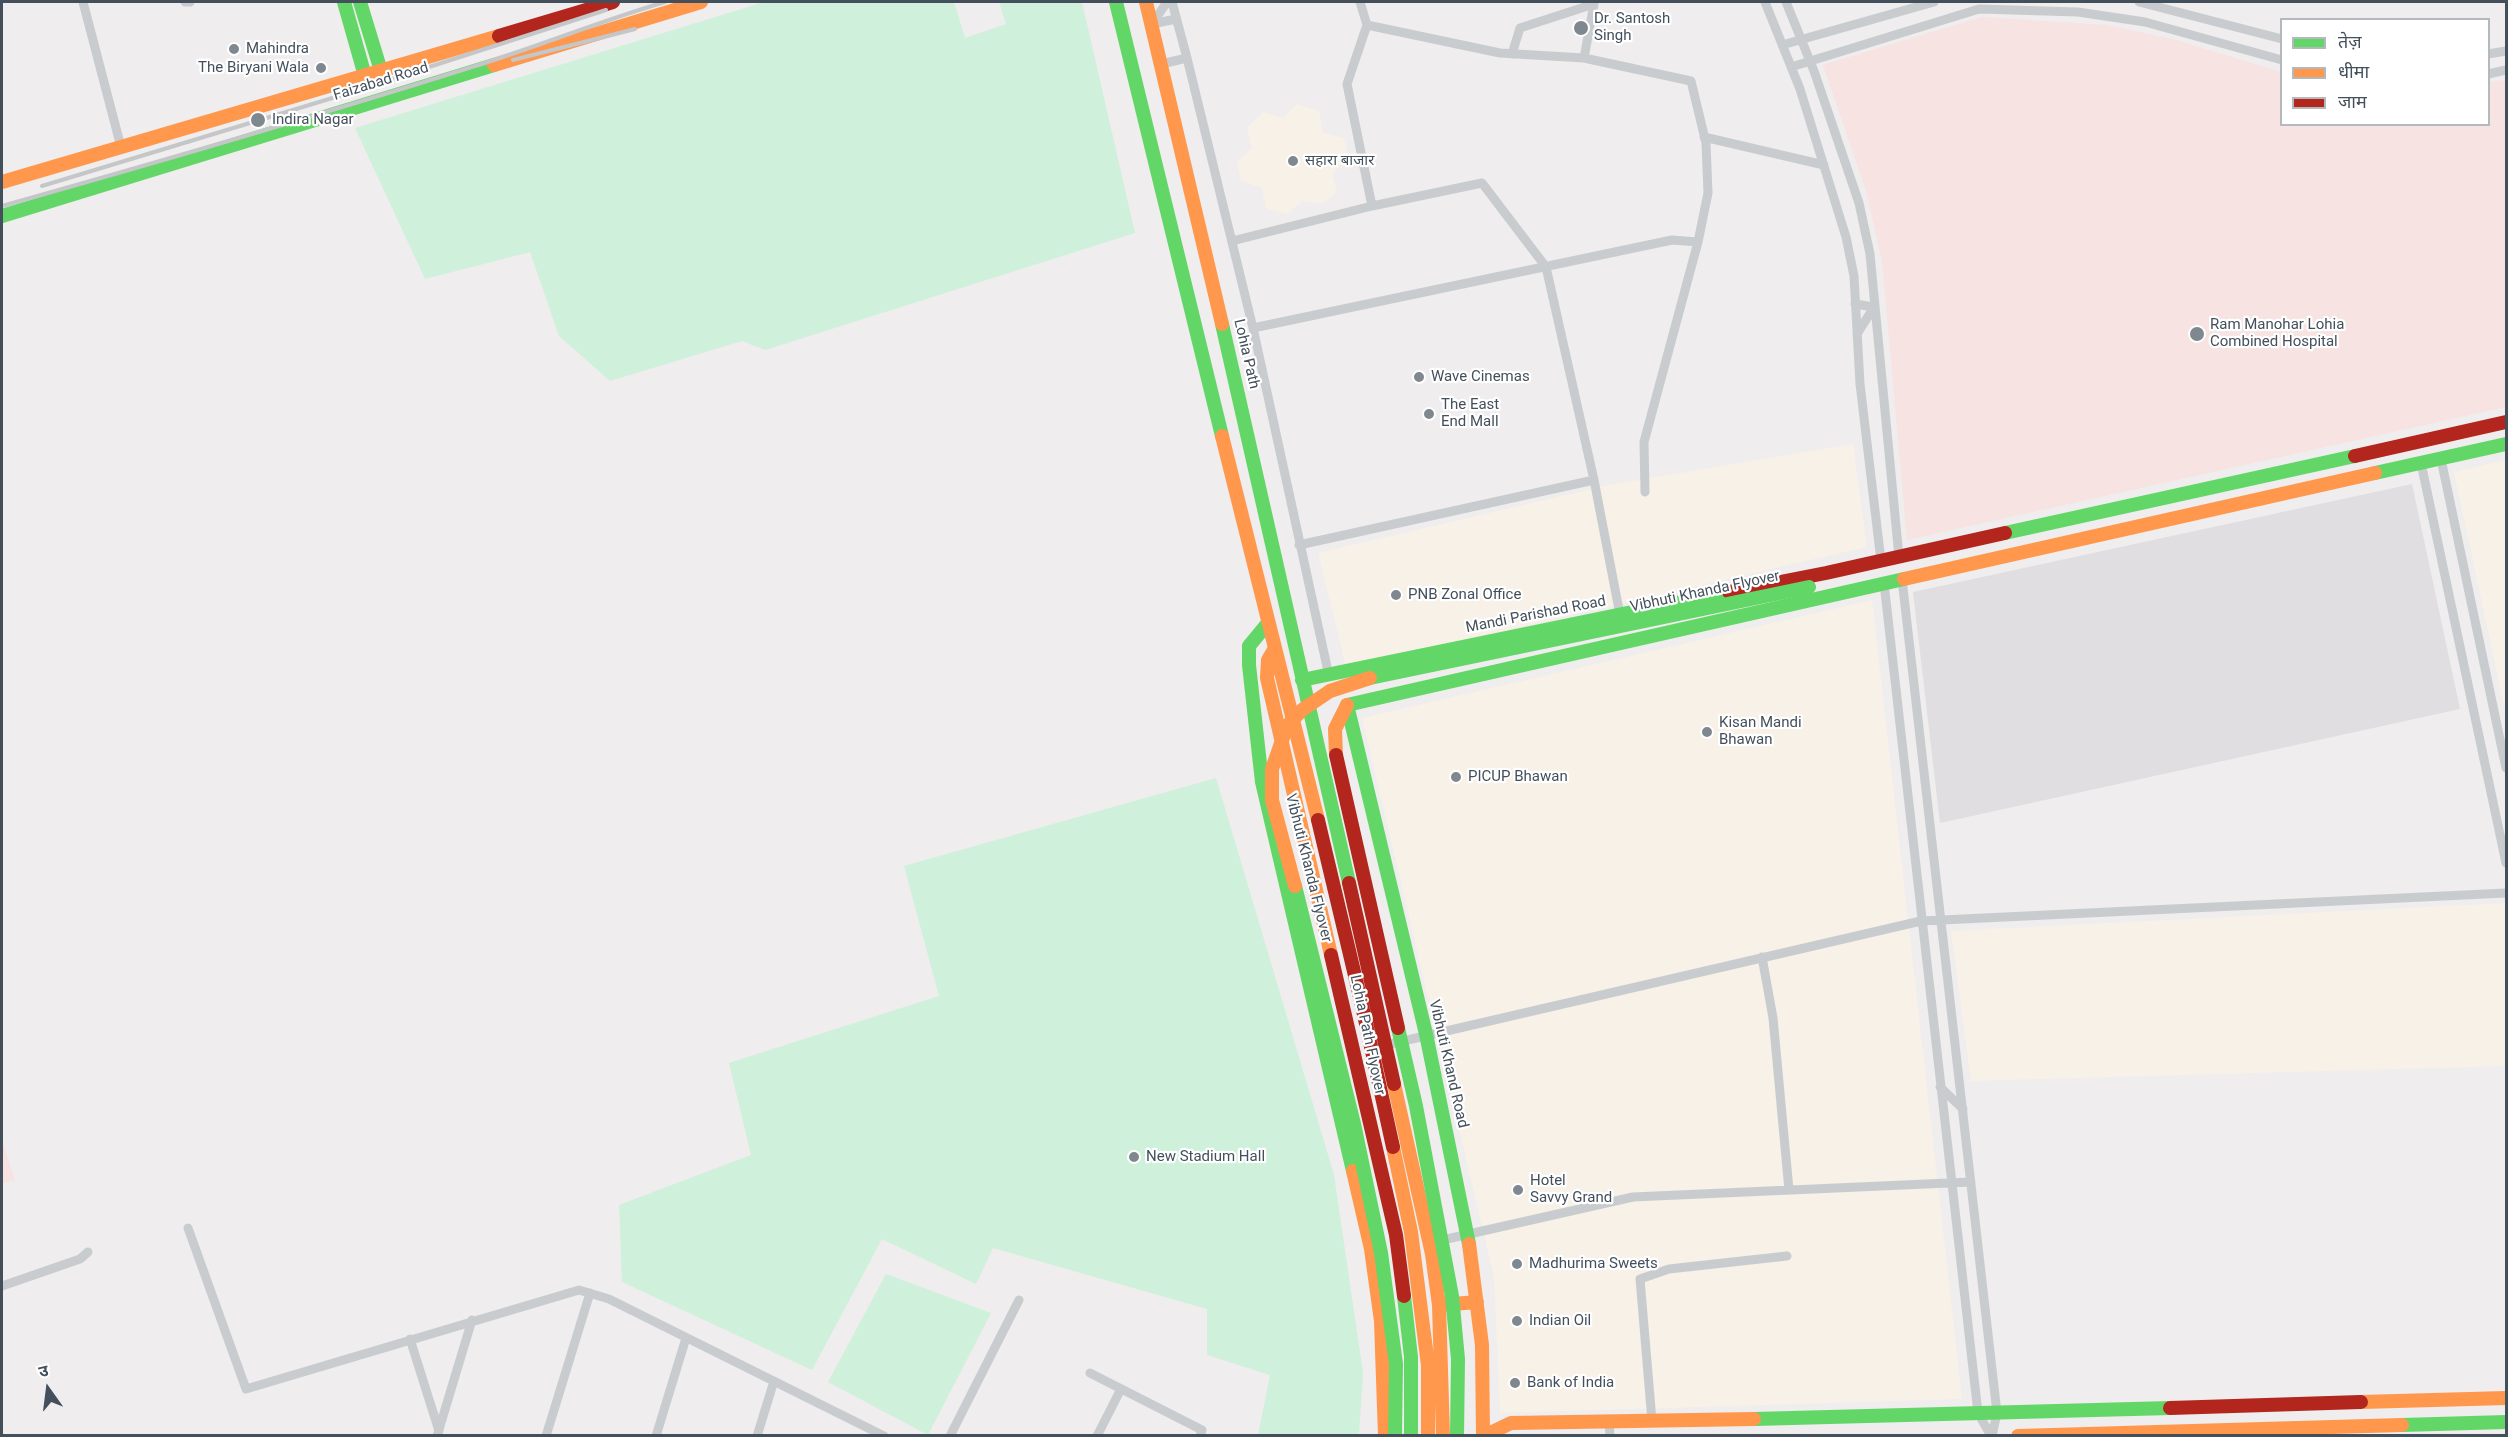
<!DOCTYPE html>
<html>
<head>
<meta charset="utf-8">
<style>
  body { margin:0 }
  #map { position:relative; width:2508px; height:1437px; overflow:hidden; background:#efeded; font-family:Roboto,"Noto Sans Devanagari",sans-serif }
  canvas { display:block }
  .frame { position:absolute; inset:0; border:3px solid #43505c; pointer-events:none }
  .legend { position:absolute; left:2280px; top:18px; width:210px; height:108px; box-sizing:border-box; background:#fff; border:2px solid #b4b9be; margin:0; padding:8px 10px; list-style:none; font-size:18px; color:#43505c }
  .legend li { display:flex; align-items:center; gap:12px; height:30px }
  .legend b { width:30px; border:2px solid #b4b9be }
  .north { position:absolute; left:18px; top:1359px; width:60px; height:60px; -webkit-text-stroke:4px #fff; paint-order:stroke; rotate:346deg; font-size:16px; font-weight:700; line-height:24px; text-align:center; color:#43505c }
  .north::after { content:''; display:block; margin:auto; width:21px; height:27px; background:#43505c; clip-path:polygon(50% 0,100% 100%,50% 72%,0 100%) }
</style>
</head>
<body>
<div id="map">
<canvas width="2508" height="1437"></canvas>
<div class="frame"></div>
<ul class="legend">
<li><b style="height:8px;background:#63d668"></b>तेज़</li>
<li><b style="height:8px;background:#ff974d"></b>धीमा</li>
<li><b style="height:8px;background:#b3261e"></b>जाम</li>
</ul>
<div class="north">उ</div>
</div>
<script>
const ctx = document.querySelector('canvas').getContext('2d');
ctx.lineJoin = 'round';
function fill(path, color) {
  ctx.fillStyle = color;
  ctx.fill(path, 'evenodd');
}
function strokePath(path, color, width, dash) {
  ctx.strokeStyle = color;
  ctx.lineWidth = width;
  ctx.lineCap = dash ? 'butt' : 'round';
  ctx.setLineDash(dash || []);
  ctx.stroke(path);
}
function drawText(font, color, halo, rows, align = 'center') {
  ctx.font = font + ' Roboto,"Noto Sans Devanagari",sans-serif';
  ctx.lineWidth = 4.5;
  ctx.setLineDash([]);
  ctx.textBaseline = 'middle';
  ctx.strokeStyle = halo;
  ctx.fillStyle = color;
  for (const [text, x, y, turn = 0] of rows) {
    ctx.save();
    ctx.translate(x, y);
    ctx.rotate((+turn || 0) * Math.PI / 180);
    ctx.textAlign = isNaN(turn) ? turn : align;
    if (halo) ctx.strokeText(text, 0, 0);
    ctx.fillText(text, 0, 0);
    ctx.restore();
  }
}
const commercial = new Path2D(`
  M1297 104 1319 111 1323 133 1344 138 1349 159 1332 173 1337 192 1322 204 1302 201 1287 214 1266 208 1262 188 1241 181 1237 162 1252 148 1247 128 1263 112 1283 118Z
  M1853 444 1867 547 1346 667 1318 553 1609 485Z
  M2506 460V715L2454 472Z
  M1872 600 1962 1399 1500 1413 1494 1277 1362 718Z
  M2505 903 2506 1066 1971 1081 1951 931Z`);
const education = new Path2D(`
  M2412 484 2460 709 1940 823 1913 592Z`);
const medical = new Path2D(`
  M1982 17 2106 25 2176 40 2281 72 2282 124H2488L2489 82 2506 80V407L1907 540 1882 261 1866 191 1823 65Z
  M2 1140 15 1180 2 1184Z`);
const green = new Path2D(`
  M764 2H954L965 38 1006 24 999 2H1082L1135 233 765 350 742 341 610 381 559 336 530 252 425 279 355 128Z
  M1216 778 1334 1175 1363 1373 1359 1435H1258L1270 1375 1207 1355V1309L993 1248 976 1284 882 1239 812 1370 622 1282 619 1205 751 1155 729 1063 939 996 904 866Z
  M886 1274 991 1313 928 1435 828 1382Z`);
const street = new Path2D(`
  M83 2 121 147
  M185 2H190
  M1172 2 1187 58
  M1360 2 1367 25 1347 84 1372 206
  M1765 2 1800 89 1846 237 1854 276 1860 384 1881 561
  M1786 2 1814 71 1859 203 1870 254 1899 557
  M2139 2 2282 39
  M1152 24 1167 2
  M1152 24 1176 19
  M1367 25 1500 53 1584 58
  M1782 45 1934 2
  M1512 54 1520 28 1594 4 1584 58 1691 81 1706 143 1708 193 1698 242 1644 442 1645 492
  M2488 54 2506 51
  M1161 64 1187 58 1253 328 1329 676
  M1791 67 1979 9 2078 12 2145 22 2282 60
  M2488 74 2506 70
  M1704 137 1824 165
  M1232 241 1372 206 1482 183 1546 267 1594 480 1620 615
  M1855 304 1874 307 1857 334
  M1253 328 1672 240 1698 242
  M2441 459 2506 768
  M2421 463 2506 863
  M1299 545 1594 480
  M1902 579 1997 1413 1992 1436
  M1884 583 1978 1413 1991 1436
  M1762 957 1773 1018 1789 1190
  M1386 1045 1921 921 2506 893
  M1940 1087 1963 1109
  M188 1228 246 1389 579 1290 609 1299 884 1436
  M1438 1241 1633 1197 1971 1182
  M2 1286 80 1259 88 1252
  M410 1339 439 1431
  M1090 1373 1202 1430 1200 1436
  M1652 1421 1640 1279 1669 1269 1787 1256
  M1609 1422 1610 1436
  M437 1436 472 1320
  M546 1436 590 1293
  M656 1436 686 1338
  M757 1436 774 1381
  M950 1436 1019 1300
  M1097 1436 1121 1389`);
const fast = new Path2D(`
  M344 2 365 76
  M360 2 381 71
  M1116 2 1222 436
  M2 216 494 65
  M1222 324 1349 883
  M2375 473 2506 444
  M2005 533 2355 456
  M1268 623 1249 646V665L1262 782 1353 1171
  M1302 680 1729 592
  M1347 705 1904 579
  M1347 705 1426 1034 1469 1244
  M1404 1296 1411 1357V1436
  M1754 1419 2170 1408
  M2402 1425 2506 1422`);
const slow = new Path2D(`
  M1146 2 1222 324
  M494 65 701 2
  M2 182 499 36
  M1222 436 1318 820
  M1904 579 2375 473
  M1275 648 1268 660 1267 678 1331 955
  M1336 755 1335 729 1347 705
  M1394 1084 1432 1254 1439 1305 1443 1436
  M1393 1147 1411 1232 1428 1365V1436
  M1353 1171 1371 1249 1381 1321 1385 1436
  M1469 1244 1482 1345 1483 1436
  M1441 1305 1477 1302
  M2361 1402 2506 1398
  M1484 1436 1511 1423 1754 1419
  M2018 1436 2402 1425`);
const jam = new Path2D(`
  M499 36 613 2
  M2355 456 2506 422
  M1729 592 1826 573 2005 533
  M1318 820 1361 1001 1393 1147
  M1349 883 1394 1084
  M1331 955 1396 1235 1404 1296
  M2170 1408 2361 1402`);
const rail = new Path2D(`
  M513 60 635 29
  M42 186 339 96 606 10
  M2 206C159 162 316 116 472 67 537 47 600 21 665 2`);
const fastBridge = new Path2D(`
  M1370 678 1809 587
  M1295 886 1354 1124 1381 1253 1396 1364 1395 1436
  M1398 1028 1416 1106 1452 1296 1458 1359 1457 1436`);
const slowBridge = new Path2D(`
  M1295 886 1272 800V769L1287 726 1302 710 1330 691 1370 678`);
const jamBridge = new Path2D(`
  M1336 755 1398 1028`);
const markers = [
  [1581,28,8,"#7f878f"],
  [234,49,6,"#7f878f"],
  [321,68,6,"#7f878f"],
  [258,120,8,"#7f878f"],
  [1293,161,6,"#7f878f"],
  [2197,334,8,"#7f878f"],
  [1419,377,6,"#7f878f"],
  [1429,414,6,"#7f878f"],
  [1396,595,6,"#7f878f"],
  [1707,732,6,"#7f878f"],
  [1456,777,6,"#7f878f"],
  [1134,1157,6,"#7f878f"],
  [1518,1190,6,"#7f878f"],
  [1517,1264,6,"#7f878f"],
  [1517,1321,6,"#7f878f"],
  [1515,1383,6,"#7f878f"]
];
const poiNames = [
  ["Dr. Santosh",1594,19],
  ["Singh",1594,36],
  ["Mahindra",246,49],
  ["The Biryani Wala",309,68,"right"],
  ["Indira Nagar",272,120],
  ["सहारा बाजार",1305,161],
  ["Ram Manohar Lohia",2210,325],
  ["Combined Hospital",2210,342],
  ["Wave Cinemas",1431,377],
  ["The East",1441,405],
  ["End Mall",1441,422],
  ["PNB Zonal Office",1408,595],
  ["Kisan Mandi",1719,723],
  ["Bhawan",1719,740],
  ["PICUP Bhawan",1468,777],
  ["New Stadium Hall",1146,1157],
  ["Hotel",1530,1181],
  ["Savvy Grand",1530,1198],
  ["Madhurima Sweets",1529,1264],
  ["Indian Oil",1529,1321],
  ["Bank of India",1527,1383]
];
const streetNames = [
  ["Faizabad Road",381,82,-17],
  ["Lohia Path",1246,354,77],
  ["Vibhuti Khanda Flyover",1705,592,-12],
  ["Mandi Parishad Road",1536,615,-11],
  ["Vibhuti Khanda Flyover",1308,868,76],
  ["Lohia Path Flyover",1367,1035,78],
  ["Vibhuti Khand Road",1448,1064,77]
];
fill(commercial, '#f7f1e7');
fill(education, '#e0dee0');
fill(medical, '#f7e3e1');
fill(green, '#cff0db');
strokePath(street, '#c9cccf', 9);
strokePath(fast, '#63d668', 14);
strokePath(slow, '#ff974d', 14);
strokePath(jam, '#b3261e', 14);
strokePath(rail, '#c4c6c8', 4);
strokePath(fastBridge, '#63d668', 14);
strokePath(slowBridge, '#ff974d', 14);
strokePath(jamBridge, '#b3261e', 14);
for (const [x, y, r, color] of markers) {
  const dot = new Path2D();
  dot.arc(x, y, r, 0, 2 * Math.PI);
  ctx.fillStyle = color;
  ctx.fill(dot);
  strokePath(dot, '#fff', 2);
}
drawText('15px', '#43505c', '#fff', poiNames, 'left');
drawText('15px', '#43505c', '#fff', streetNames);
</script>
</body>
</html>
